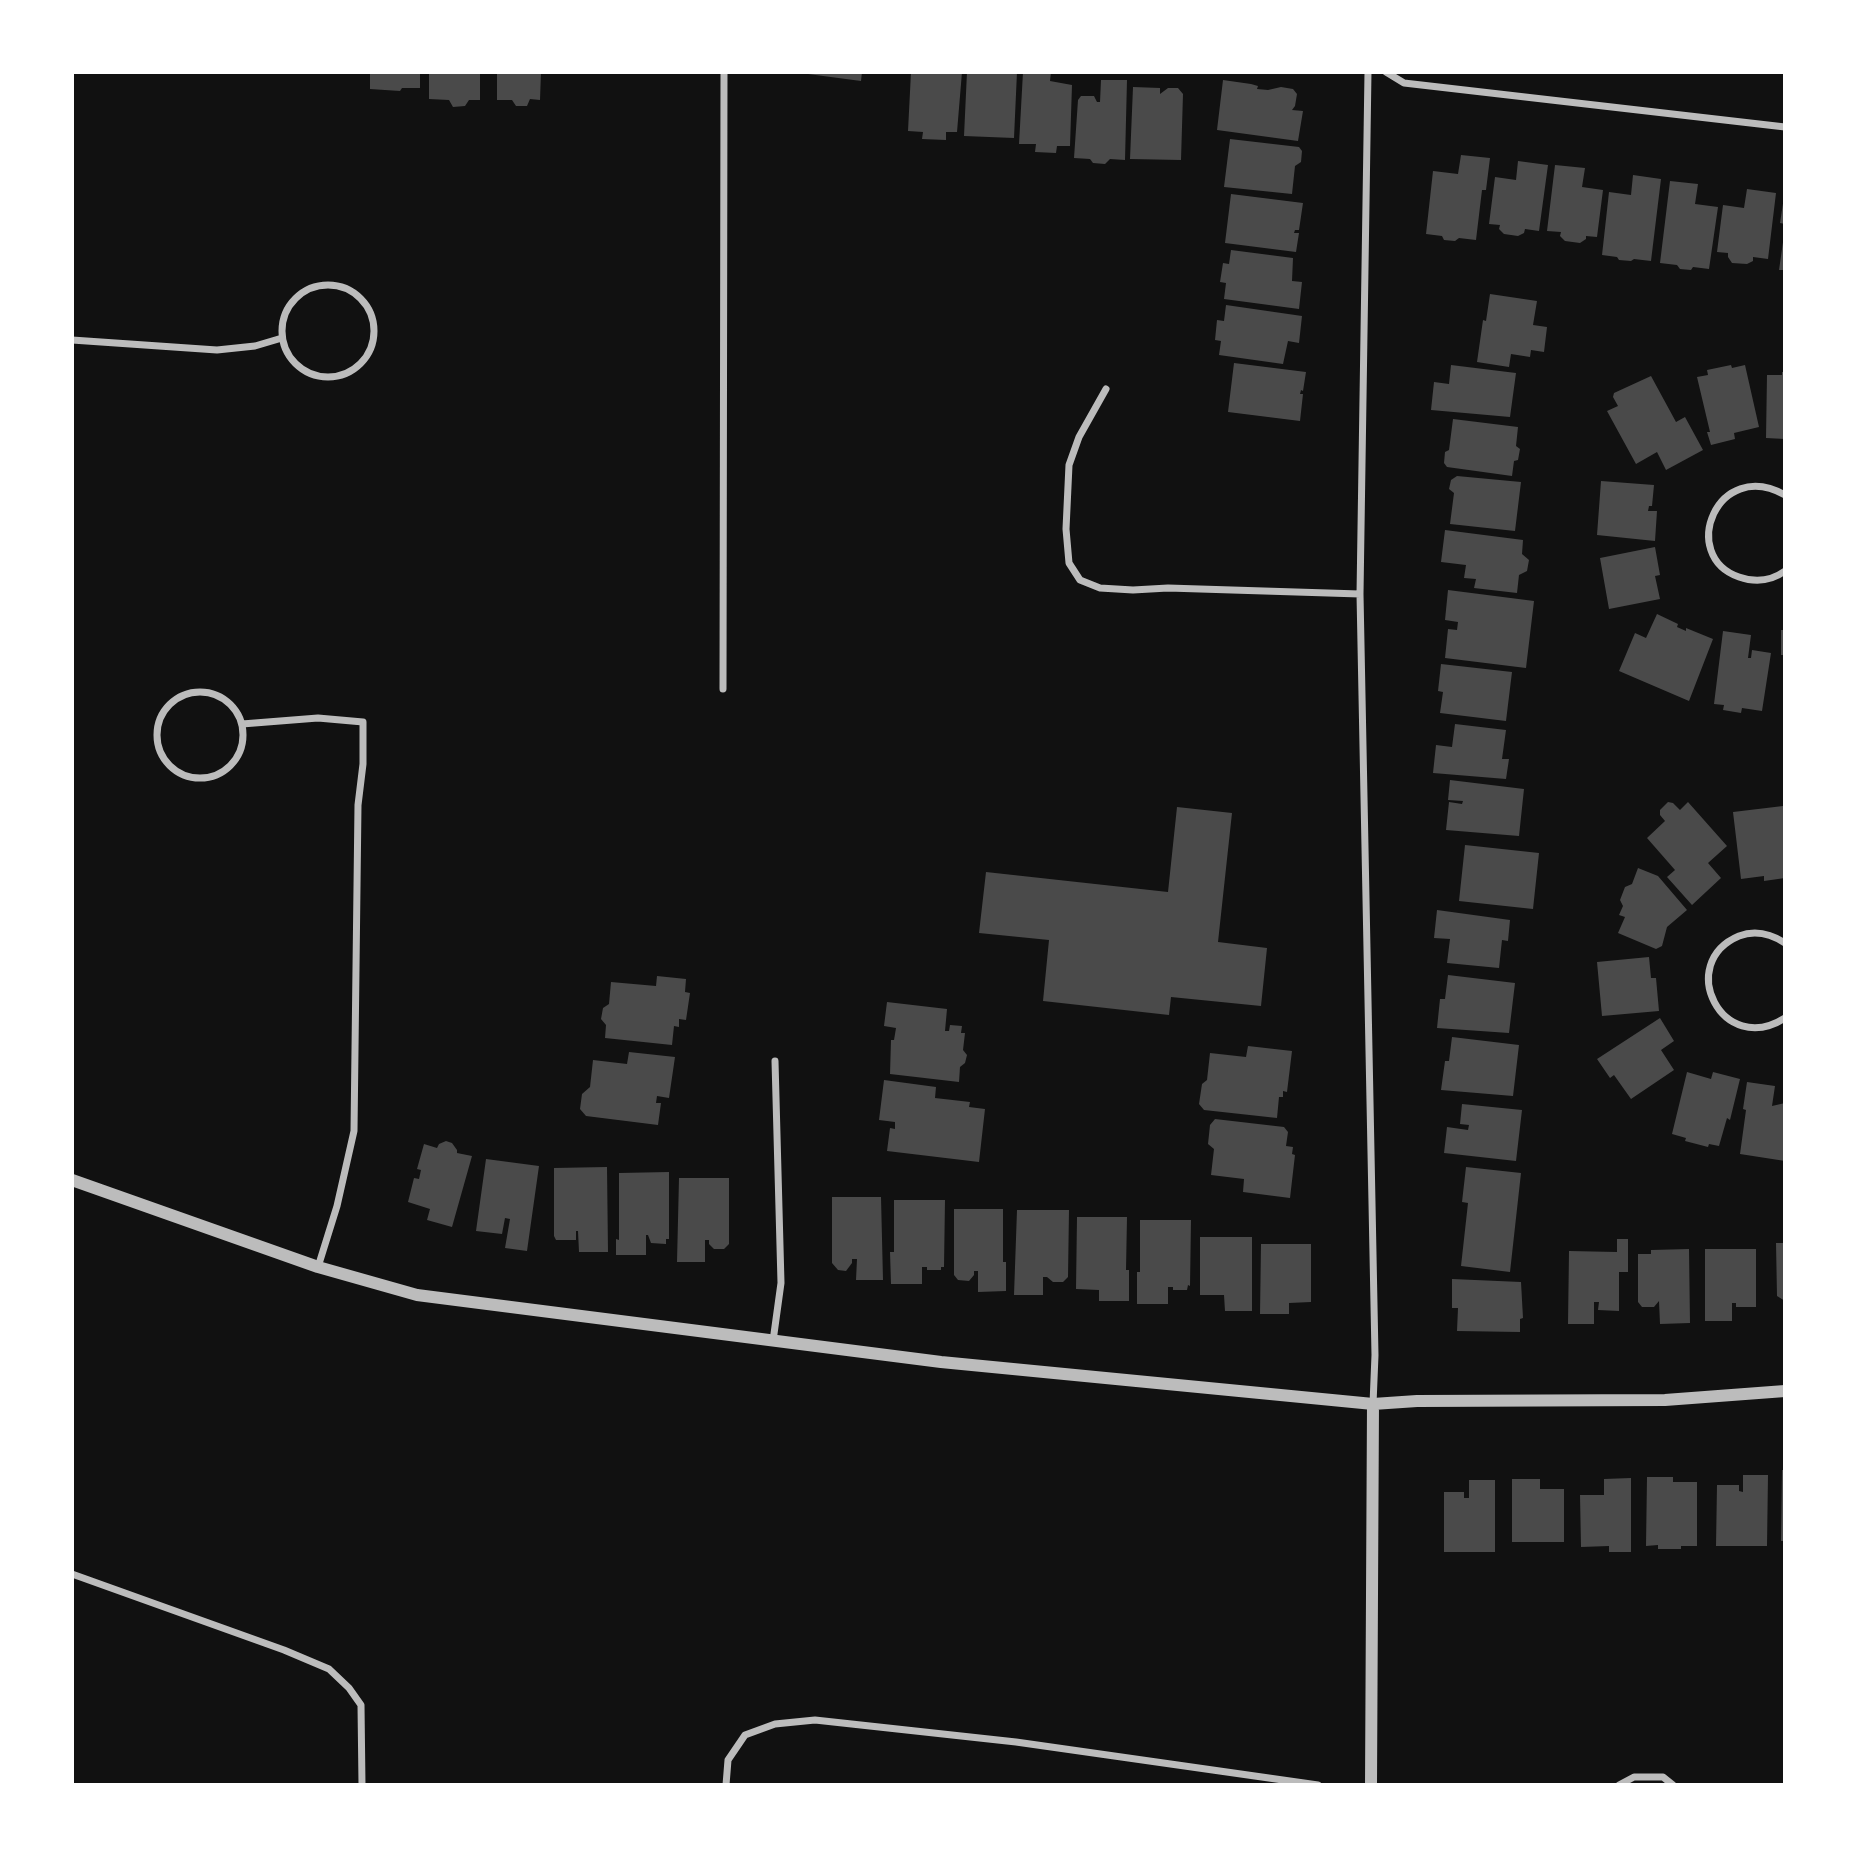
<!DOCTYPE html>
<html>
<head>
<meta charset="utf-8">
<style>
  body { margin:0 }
  #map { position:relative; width:1857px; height:1857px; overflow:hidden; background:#111; font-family:"Noto Sans",sans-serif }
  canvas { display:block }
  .frame { position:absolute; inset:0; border:74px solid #fff; pointer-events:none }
</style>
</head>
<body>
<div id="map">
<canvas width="1857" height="1857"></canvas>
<div class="frame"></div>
</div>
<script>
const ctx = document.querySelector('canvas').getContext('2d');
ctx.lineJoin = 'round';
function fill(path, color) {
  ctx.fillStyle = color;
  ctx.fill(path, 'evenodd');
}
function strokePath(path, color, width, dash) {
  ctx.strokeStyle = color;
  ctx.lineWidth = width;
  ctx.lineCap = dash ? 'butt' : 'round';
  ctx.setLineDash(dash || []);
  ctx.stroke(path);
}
const building = new Path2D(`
  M370 72H420V88H402L400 91 370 89Z
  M429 72H480V100H469L465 106 453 107 449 100 429 99Z
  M497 72H541L540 100 530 99 527 106H516L512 100H497Z
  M793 72H862L861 81Z
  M911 72H962L957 132H946V140L922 139 923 132 908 131Z
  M967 72H1017L1014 138 964 136Z
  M1023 72H1051L1050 81 1072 85 1070 146H1057L1056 153 1035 152 1036 144H1019Z
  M1101 80H1127L1125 160 1110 159 1105 164 1093 163 1090 159 1074 158 1078 100 1081 96H1094L1097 102H1100Z
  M1223 80 1251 84 1258 86 1257 89 1268 90 1281 87 1293 89 1297 94 1295 106 1292 110 1303 111 1298 141 1217 130Z
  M1133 87 1160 88V94L1168 88H1178L1183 94 1181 160 1130 159Z
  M1230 139 1299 147 1302 151 1301 162 1295 166 1292 194 1224 187Z
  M1461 155 1490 158 1486 190H1482L1476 240 1459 238 1455 241 1444 240 1442 236 1426 234 1433 171 1458 174Z
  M1518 161 1548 165 1539 231 1525 229 1524 233 1518 236 1504 234 1499 229 1500 225 1489 224 1495 177 1516 180Z
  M1555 165 1585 168 1582 187 1603 190 1597 237 1586 236V239L1580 243 1565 241 1560 236 1561 232 1547 231Z
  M1633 175 1661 179 1651 261 1634 259 1631 261 1619 260 1617 257 1602 255 1609 192 1631 195Z
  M1670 181 1698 184 1695 204 1718 207 1709 269 1693 267 1691 270 1680 269 1677 265 1660 263Z
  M1747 189 1776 193 1768 259 1753 257V261L1747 264 1732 263 1728 257V253L1717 252 1723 205 1744 208Z
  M1231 194 1303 203 1299 230H1295L1294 233H1299L1296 252 1225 243Z
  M1784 197 1785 198V224L1780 223Z
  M1784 235H1785V270H1779Z
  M1231 250 1293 258 1292 281 1302 282 1299 309 1224 299 1226 283 1220 282 1223 263 1229 264Z
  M1490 294 1537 301 1533 325 1547 327 1544 352 1531 350 1530 357 1511 354 1509 367 1477 362 1483 320 1486 321Z
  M1226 305 1302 316 1299 343 1288 341 1283 364 1219 355 1221 341 1215 340 1217 320 1224 321Z
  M1234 363 1306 372 1303 391 1301 390 1300 394H1303L1300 421 1228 412Z
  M1451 365 1516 373 1510 417 1431 410 1434 382 1449 384Z
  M1731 365 1732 368 1745 365 1759 427 1734 433 1735 439 1711 445 1707 432H1710L1697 377 1708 375 1707 370Z
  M1782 372H1785V439L1766 438 1767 375H1782Z
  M1651 376 1676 422 1685 417 1703 450 1666 470 1657 452 1636 464 1607 411 1618 406 1613 397 1614 393Z
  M1453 419 1518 427 1516 446 1520 449 1518 460 1514 461 1512 476 1447 467 1444 463 1445 452 1449 450Z
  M1457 476 1521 482 1515 531 1450 524 1454 493 1449 489 1451 480Z
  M1601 481 1654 485 1652 506H1649L1648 511H1657L1655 541 1597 535Z
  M1445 530 1523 540 1522 554 1529 560 1527 571 1519 575 1517 593 1474 588 1476 579 1464 578 1466 565 1441 562Z
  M1655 547 1660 575 1655 576 1660 599 1609 609 1600 558Z
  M1448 590 1534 601 1526 668 1445 658 1448 629 1457 630 1458 622 1445 620Z
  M1657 614 1678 624 1677 627 1686 631V628L1713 639 1689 701 1619 671 1635 633 1646 638Z
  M1781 630H1785V655H1781Z
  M1723 631 1751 635 1748 658H1751L1752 650 1771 653 1762 711 1742 708 1741 713 1723 710 1724 705 1714 704Z
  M1441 664 1512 672 1506 721 1440 713 1443 692 1438 691Z
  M1455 724 1506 730 1502 759H1509L1506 779 1433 773 1436 745 1452 747Z
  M1450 780 1524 789 1519 836 1446 830 1449 802 1462 804 1463 801 1448 800Z
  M1668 802 1673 803 1680 810 1688 802 1727 846 1708 863 1721 878 1692 905 1667 877 1675 870 1647 838 1665 821 1660 815V810Z
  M1783 806 1785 878 1764 881V876L1741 879 1733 812Z
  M1177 807 1232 813 1218 942 1267 948 1261 1006 1171 997 1169 1015 1043 1001 1049 940 979 933 986 872 1168 892Z
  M1465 845 1539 853 1533 909 1459 901Z
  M1638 868 1658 876 1687 910 1667 927 1662 946 1656 949 1618 933 1625 917 1619 915 1623 906 1620 900 1625 887 1632 884Z
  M1437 910 1510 920 1508 941 1502 940 1499 968 1447 963 1450 939 1434 938Z
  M1649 957 1651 978H1656L1659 1011 1602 1016 1597 962Z
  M1448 975 1515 983 1509 1033 1437 1028 1440 999H1445Z
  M657 976 686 979 685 992 690 993 686 1020 679 1019V1027L674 1026 672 1045 605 1038 606 1025 601 1019 603 1008 609 1004 611 982 656 986Z
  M887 1002 947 1009 945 1031H949L950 1025 962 1026 961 1033H965L963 1050 967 1055 965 1063 960 1067 959 1082 890 1074 891 1040H894L896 1028 884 1026Z
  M1660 1018 1674 1041 1661 1050 1674 1070 1631 1099 1614 1075 1610 1078 1597 1059Z
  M1452 1037 1519 1045 1513 1096 1441 1090 1445 1061H1449Z
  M1248 1046 1292 1051 1287 1092 1283 1091V1097H1279L1277 1118 1204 1110 1199 1104 1202 1084 1207 1080 1210 1053 1246 1057Z
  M629 1052 675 1057 669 1098 657 1096 656 1103H661L658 1125 586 1116 580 1109 582 1094 590 1087 593 1060 627 1064Z
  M1687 1072 1711 1079 1713 1072 1740 1079 1730 1120 1727 1118 1719 1146 1709 1144 1708 1147 1685 1141 1686 1138 1672 1134Z
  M884 1080 936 1087 935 1098 970 1102 969 1107 985 1109 979 1162 887 1151 890 1128 895 1129V1122L879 1120Z
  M1747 1082 1775 1086 1772 1106 1785 1103V1161L1740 1154 1746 1110 1743 1109Z
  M1462 1104 1522 1110 1516 1161 1444 1153 1447 1127 1468 1130 1469 1125 1460 1124Z
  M1215 1119 1284 1127 1288 1132 1286 1146 1293 1147 1292 1154 1295 1155 1290 1198 1243 1192 1244 1179 1211 1175 1214 1149 1208 1144 1210 1125Z
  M446 1141 452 1143 457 1150V1153L472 1156 452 1227 427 1220 430 1209 408 1202 414 1178 419 1179 421 1170 417 1169 424 1144 437 1148 439 1144Z
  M486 1159 539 1166 527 1251 505 1248 510 1219 505 1218 502 1234 476 1231Z
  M607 1167 608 1252H579L578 1231H576V1240H556L554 1236V1168Z
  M1466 1167 1521 1173 1510 1272 1461 1266 1468 1203 1462 1202Z
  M669 1172V1239H666V1244L651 1243 648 1235H646V1255H616V1239L619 1240V1173Z
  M679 1178H729V1244L724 1249H714L709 1244V1240H705V1262H677Z
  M832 1197H881L883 1280H856L857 1259H852V1263L846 1271 838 1270 832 1263Z
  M894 1200H945L944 1267H941V1270H927V1267H922V1284H891L890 1252H894Z
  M954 1209H1003V1262H1006V1291L978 1292V1271H974V1275L969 1281 958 1280 954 1275Z
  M1017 1210H1069L1068 1277 1063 1282H1053L1047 1277H1043V1295H1014Z
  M1077 1217H1127L1126 1270H1129V1301H1099V1290L1076 1289Z
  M1140 1220H1191L1190 1286 1188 1285 1187 1290H1173V1287H1168V1304H1137V1272H1140Z
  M1200 1237H1252V1311H1225L1224 1295H1200Z
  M1617 1239H1628V1272H1619V1311L1598 1310 1599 1302H1594V1324H1568L1569 1251 1617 1252Z
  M1776 1243H1785V1301L1777 1296Z
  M1261 1244H1311V1302L1289 1303V1314H1260Z
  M1689 1249 1690 1323 1660 1324 1659 1301 1654 1307H1642L1638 1302V1254H1651V1250Z
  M1705 1249H1756V1307H1736V1303H1732V1321H1705Z
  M1452 1279 1521 1282 1523 1318 1520 1319V1332L1457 1331 1458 1308H1452Z
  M1782 1470H1785V1541H1781Z
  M1743 1475H1768L1767 1546H1716L1717 1485H1739V1491L1743 1492Z
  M1647 1477H1673V1482H1697V1546H1681V1549H1658V1545L1646 1546Z
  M1631 1478V1552H1609V1546L1581 1547 1580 1495H1604V1479Z
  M1512 1479H1540V1489H1564V1542H1512Z
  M1469 1480H1495V1552H1444V1492H1464V1498H1469Z`);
const minor = new Path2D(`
  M1368 72 1360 594 1375 1355 1373 1404
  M1386 72 1404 83 1785 127
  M282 331a46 46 0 1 1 92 0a46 46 0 1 1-92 0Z
  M72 340 217 350 255 346 282 338
  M1106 389 1079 437 1069 465 1066 529 1069 563 1080 580 1100 588 1133 590 1168 588 1360 594
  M1785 495C1717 457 1678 556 1739 577 1756 583 1771 581 1785 571
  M723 689 724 72
  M157 735a43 43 0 1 1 86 0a43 43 0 1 1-86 0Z
  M242 724 318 718 363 722V764L358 805 354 1131 337 1206 318 1267
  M1785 943C1771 934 1755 930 1739 936 1675 963 1722 1058 1785 1018
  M773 1341 781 1283 775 1061
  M72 1574 284 1650 329 1669 349 1688 361 1705 362 1785
  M726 1785 728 1760 745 1735 775 1724 815 1720 1016 1742 1318 1785
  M1619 1785 1634 1777H1663L1673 1785`);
const tertiary = new Path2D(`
  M72 1180 318 1267 417 1295 941 1362 1373 1404 1417 1401 1665 1400 1785 1391
  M1371 1785 1373 1404`);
fill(building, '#4a4a4a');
strokePath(minor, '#bcbcbc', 7);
strokePath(tertiary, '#bcbcbc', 12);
</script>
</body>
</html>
